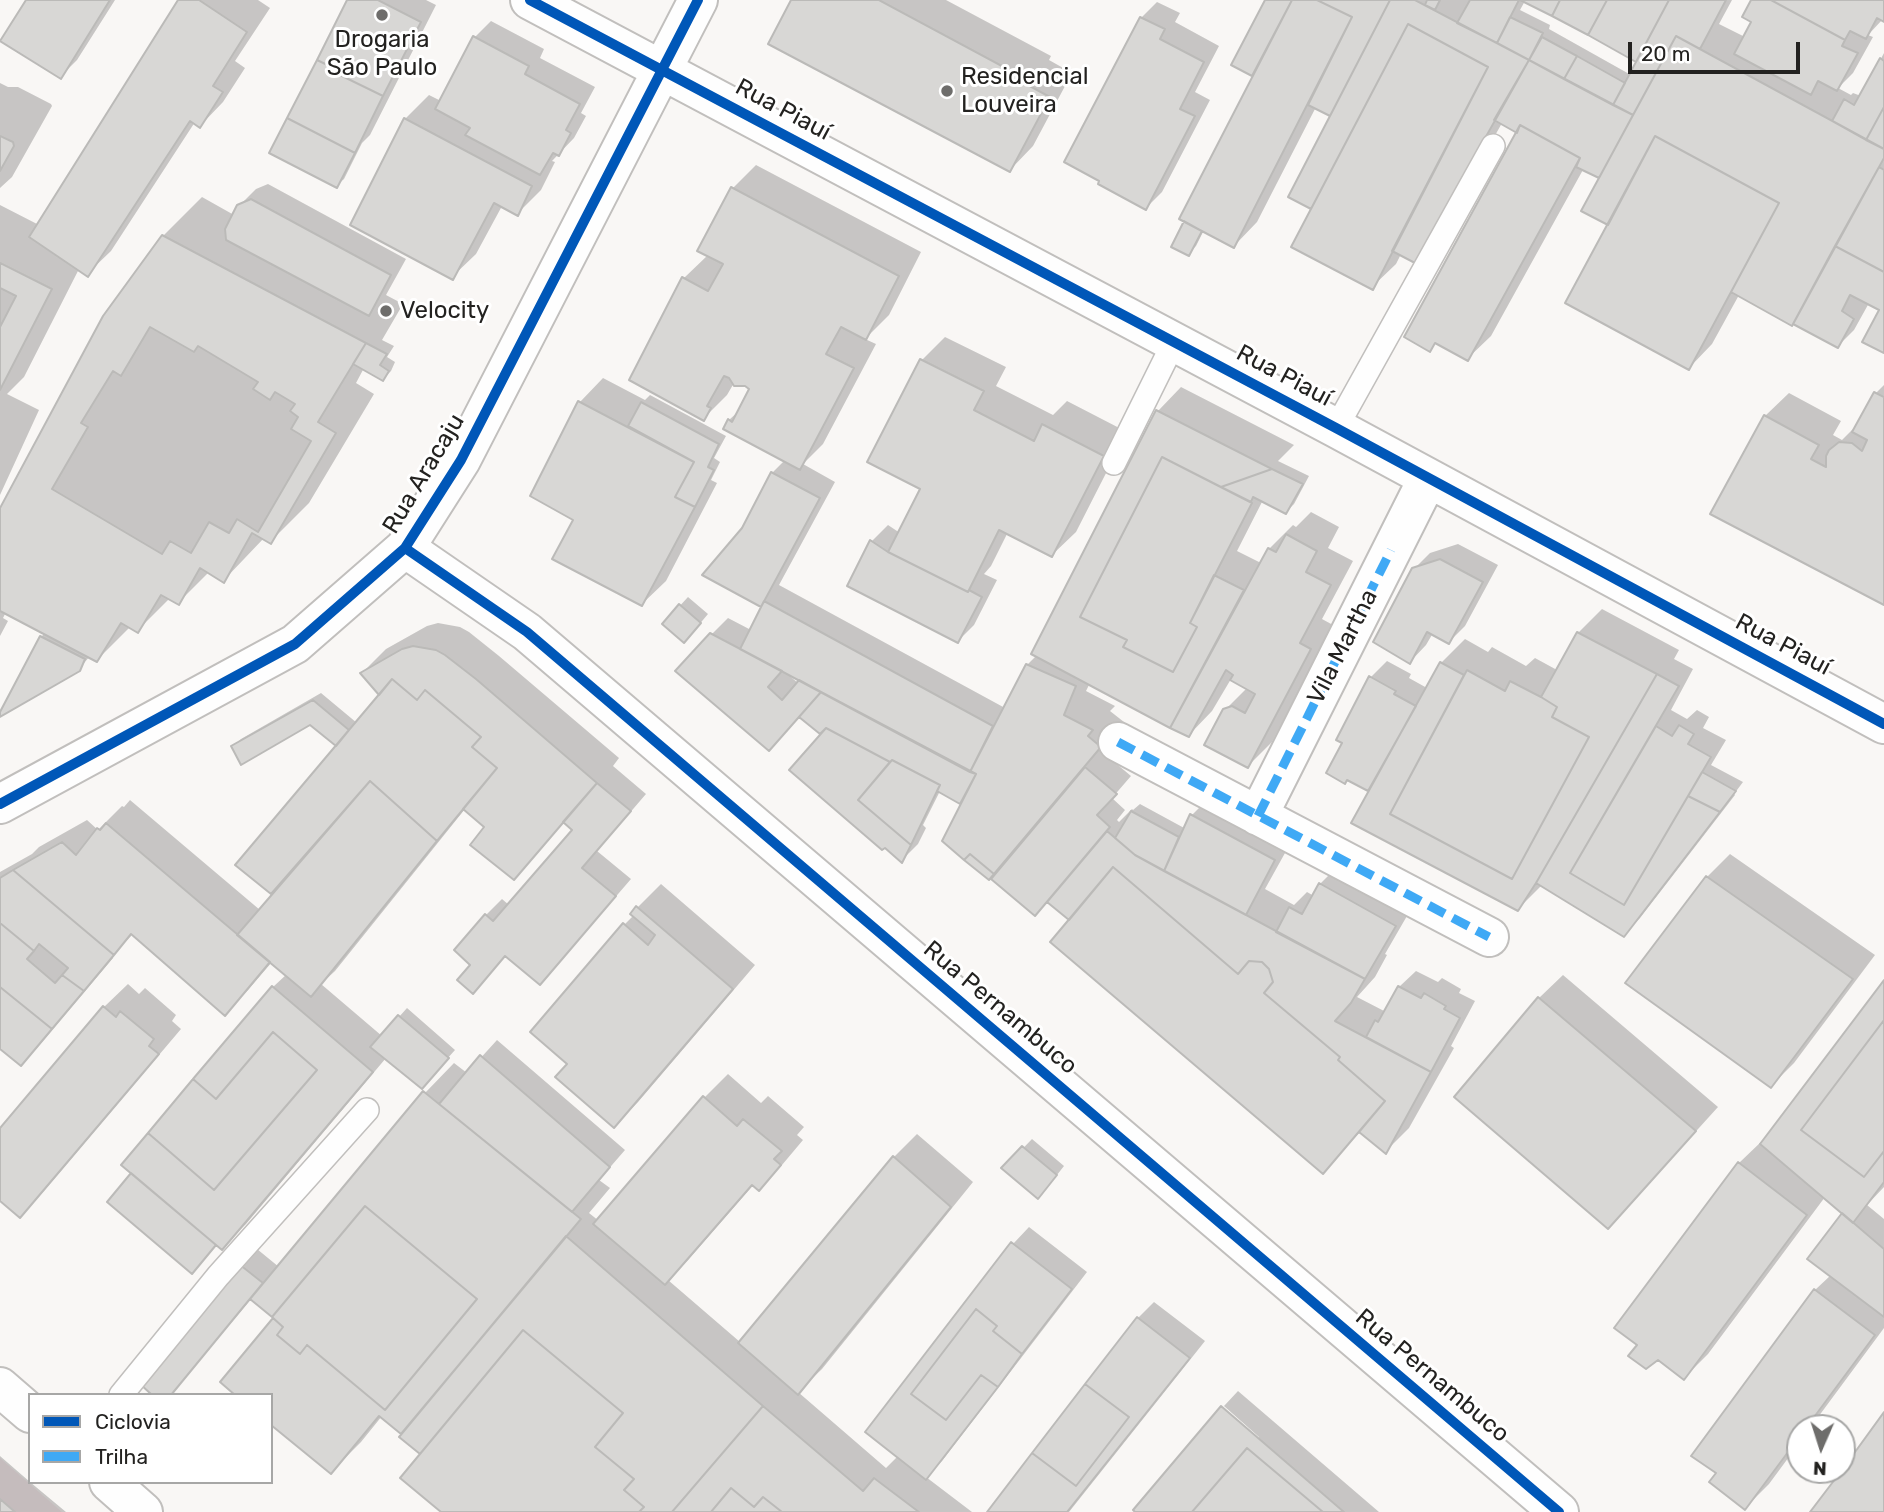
<!DOCTYPE html>
<html>
<head>
<meta charset="utf-8">
<style>
  body { margin:0 }
  #map { position:relative; width:1884px; height:1512px; overflow:hidden; background:#f9f7f5; font-family:Rubik,sans-serif }
  canvas { display:block }
  .legend { position:absolute; left:28px; top:1393px; width:245px; height:91px; box-sizing:border-box; background:#fff; border:2px solid #a7a7a6; margin:0; padding:9px 12px; list-style:none; font-size:21px; color:#232220 }
  .legend li { display:flex; align-items:center; gap:14px; height:35px }
  .legend b { width:35px; border:2px solid #a7a7a6 }
  .north { position:absolute; left:1786px; top:1414px; width:70px; height:70px; box-sizing:border-box; background:#fff; border:2px solid #a7a7a6; border-radius:50%; rotate:183deg; font-size:19px; font-weight:700; line-height:28px; text-align:center; color:#232220 }
  .north::after { content:''; display:block; margin:auto; width:24px; height:32px; background:#6e6d6b; clip-path:polygon(50% 0,100% 100%,50% 72%,0 100%) }
  .scale { position:absolute; left:1628px; top:42px; width:172px; height:32px; box-sizing:border-box; border:4px solid #232220; border-top:0; padding-left:9px; font-size:21px; line-height:24px; white-space:nowrap; color:#232220; -webkit-text-stroke:5px #fff; paint-order:stroke }
</style>
</head>
<body>
<div id="map">
<canvas width="1884" height="1512"></canvas>
<ul class="legend">
<li><b style="height:9px;background:#0057b8"></b>Ciclovia</li>
<li><b style="height:9px;background:#3fa9f5"></b>Trilha</li>
</ul>
<div class="north">N</div>
<div class="scale">20 m</div>
</div>
<script>
const ctx = document.querySelector('canvas').getContext('2d');
ctx.lineJoin = 'round';
function fill(path, color) {
  ctx.fillStyle = color;
  ctx.fill(path, 'evenodd');
}
function strokePath(path, color, width, dash) {
  ctx.strokeStyle = color;
  ctx.lineWidth = width;
  ctx.lineCap = dash ? 'butt' : 'round';
  ctx.setLineDash(dash || []);
  ctx.stroke(path);
}
function drawText(font, color, halo, rows, align = 'center') {
  ctx.font = font + ' Rubik,sans-serif';
  ctx.lineWidth = 6;
  ctx.setLineDash([]);
  ctx.textBaseline = 'middle';
  ctx.strokeStyle = halo;
  ctx.fillStyle = color;
  for (const [text, x, y, turn = 0] of rows) {
    ctx.save();
    ctx.translate(x, y);
    ctx.rotate((+turn || 0) * Math.PI / 180);
    ctx.textAlign = isNaN(turn) ? turn : align;
    if (halo) ctx.strokeText(text, 0, 0);
    ctx.fillText(text, 0, 0);
    ctx.restore();
  }
}
const commercial = new Path2D(`
  M0 1458 62 1512H0Z`);
const shadow = new Path2D(`
  M28 0H115L77 60 61 76Z
  M180 0H258L270 8 235 61 245 68 223 102 200 126 195 122 111 251 87 274 79 269 24 377 7 394 39 410 0 495V205L39 225Z
  M349 0H426L436 5 370 135 362 143 344 179 336 186Z
  M793 0H946L1051 56 1049 60 1072 73 1033 146 1010 170Z
  M1267 0H1732L1719 24 1745 37 1754 21 1753 0H1884V20L1883 19 1868 35 1873 37 1853 73 1838 88 1851 95 1853 93 1861 96 1884 53V351L1881 310 1869 303 1854 330 1838 346 1739 295 1712 344 1689 368 1610 224 1604 171 1584 168 1491 336 1467 359 1437 342 1430 350 1519 132 1502 123 1438 237 1401 254 1396 264 1372 287 1313 208 1332 116 1316 107 1257 222 1234 246 1204 230 1196 246 1188 254 1186 221 1258 67 1252 74ZM1525 1 1639 61 1631 75 1549 29 1550 25 1520 10Z
  M1157 2 1180 13 1175 22 1219 46 1195 92 1210 100 1162 192 1146 208 1141 18Z
  M491 21 544 49 540 58 595 87 581 113 586 116 574 138 552 161 555 162 541 190 517 214 502 206 476 254 452 277 352 224 405 119 429 95 441 101 475 37Z
  M0 83 8 87H18L51 104 52 106 12 177 0 188Z
  M756 165 921 252 889 315 865 339 876 344 823 444 803 464 835 482 779 585 1005 708 1027 665 1036 656 1158 411 1181 387 1294 445 1278 461 1309 476 1294 504 1286 512 1263 500 1237 551 1261 563 1269 549 1293 525 1296 527 1311 512 1339 527 1328 548 1353 561 1322 619 1333 625 1272 742 1248 766 1225 710 1247 688 1231 679 1212 711 1189 735 1090 683 1086 691 1115 706 1110 711 1124 722 1100 750 1131 776 1112 798 1125 810 1117 820 1119 822 1132 809 1133 810 1140 804 1186 829 1192 815 1208 799 1290 844 1265 889 1294 905 1307 892 1314 896 1320 884 1336 868 1411 909 1385 954 1387 955 1375 977 1357 997 1386 1012 1399 987 1416 971 1438 982 1442 978 1461 989 1459 993 1475 1001 1451 1046 1454 1048 1409 1128 1385 1152 1361 1131 1323 1171 1071 920 1048 901 1035 914 991 876 963 804 940 791 923 825 926 828 918 844 902 860 885 846 882 848 822 734 800 715 785 733 712 634 728 618 751 630 764 606 744 529 772 473 785 460 725 428 729 420 741 409 751 388 745 385 734 383 727 395 704 418 684 278 708 255 733 188ZM785 672 801 679 798 683Z
  M268 184 406 259 386 295 403 304 382 340 394 346 387 357 395 362 391 371 383 379 364 368 356 383 374 394 309 503 270 542 264 538 224 580 209 572 178 603 170 598 138 630 131 626 97 660 90 656 79 669 41 637 45 633 6 612 3 618 8 621 0 636V512L163 236 202 197 234 215 239 206 256 189Z
  M945 337 1006 367 996 386 1053 415 1067 401 1127 432 1076 532 1052 555 1008 532 991 566 984 574 997 580 974 625 958 641 849 585 872 541 888 525 900 533 923 488 922 360Z
  M603 378 645 400 650 395 726 436 714 458 720 462 711 480 717 483 666 581 642 604 575 519 532 496 580 402Z
  M1884 385V603L1765 416 1789 393 1841 421 1833 435 1842 440 1859 423 1876 393Z
  M1458 544 1498 565 1465 626 1449 642 1433 633 1426 645 1410 662 1413 570 1430 553Z
  M688 597 708 614 692 633 664 623Z
  M1602 609 1679 650 1674 659 1693 669 1671 710 1687 719 1697 710 1709 717 1703 728 1726 740 1711 765 1743 782 1734 794 1735 795 1640 918 1624 934 1542 885 1518 909 1353 822 1371 791 1348 778 1344 743 1371 677 1387 661 1411 674 1409 678 1427 688 1441 663 1465 639 1488 652 1492 647 1526 666 1535 658 1557 670 1578 633Z
  M438 623 460 627 469 632 499 656 619 758 613 766 646 794 597 851 631 879 556 966 507 955 473 991V965L486 915 502 899 509 905 574 830 565 821 537 854 513 878 486 827 465 809 335 971 321 984 382 1036 407 1008 455 1050 429 1079 386 1058 246 1224 222 1247 218 1244 192 1272 273 987 287 974 272 962 248 990 225 1014 137 930 113 954V958L37 1048 21 1064 0 1047V872L32 854 39 847 87 820 98 830 122 806 124 807 130 800 260 910 273 894 238 865 338 746 310 722 233 747 241 739 321 693 357 723 381 695 362 673 386 649 427 626Z
  M1730 854 1875 955 1794 1063 1771 1086 1707 877Z
  M661 884 755 965 638 1102 614 1126 570 1063 624 925 634 915 632 914 638 907Z
  M1563 975 1718 1107 1631 1203 1539 998Z
  M1884 982V1187L1867 1205 1884 1219V1328L1810 1428H1800V1442L1769 1484 1745 1508 1815 1290 1831 1275 1845 1213 1825 1197 1708 1354 1684 1378 1639 1345 1739 1163 1763 1140 1765 1141Z
  M128 984 139 994 145 988 176 1015 172 1021 181 1029 43 1192 20 1216 0 1199V1131L104 1007Z
  M497 1040 625 1150 599 1180 610 1188 589 1213 599 1221 704 1098 728 1074 761 1103 768 1096 804 1127 797 1135 803 1140 782 1165 759 1189 754 1184 688 1260 668 1280 740 1342 894 1157 917 1134 973 1182 822 1369 798 1392 886 1468 898 1456 1013 1244 1029 1227 1087 1272 942 1461 926 1477 972 1512H444L423 1454 408 1424 382 1416 361 1442 331 1472 271 1395 222 1382 276 1318 252 1298 170 1395 141 1383 257 1249 279 1267 425 1093 454 1063 467 1073Z
  M1032 1139 1064 1166 1046 1189 1004 1168Z
  M1154 1302 1205 1341 1069 1512H989L1138 1318Z
  M1238 1391 1379 1512H1137L1259 1439V1437L1224 1406Z
  M0 1456 30 1482 66 1512H0Z`);
const building = new Path2D(`
  M26 0H110L61 79 0 41Z
  M178 0H199L247 32 213 86 223 92 200 128 190 121 88 277 29 237Z
  M347 0H378L421 22 383 96 340 75 342 72 317 60Z
  M791 0H879L1028 80 1026 84 1050 97 1010 172 768 44Z
  M1265 0H1292L1252 76 1231 65Z
  M1292 0H1317L1352 17 1234 248 1179 219Z
  M1317 0H1390L1330 116 1308 105 1352 17Z
  M1390 0H1415L1529 60 1415 263 1392 251 1488 67 1408 24 1311 209 1288 197Z
  M1427 0H1440L1435 10 1425 5Z
  M1470 0H1519L1497 43 1457 23Z
  M1520 0H1560L1552 16Z
  M1560 0H1607L1588 35 1552 16Z
  M1607 0H1669L1636 62 1588 35Z
  M1669 0H1726L1700 49 1676 36 1633 115 1613 105Z
  M1751 0H1771L1845 40 1842 46 1858 53 1837 91 1818 81 1811 95 1734 54 1751 22 1742 17Z
  M1771 0H1884V22L1877 18 1866 39 1850 31 1845 40Z
  M1140 17 1165 29 1160 39 1204 62 1180 109 1195 116 1146 210 1098 184 1099 181 1064 162Z
  M1510 17 1543 33 1529 60 1497 43Z
  M1408 24 1488 67 1373 290 1291 247Z
  M473 36 529 66 525 74 580 104 566 130 571 133 559 156 553 153 540 175 465 135 470 128 435 109Z
  M1676 36 1884 149V158L1792 326 1731 292 1779 203 1655 136 1608 225 1581 211Z
  M1542 37 1577 56 1564 79 1529 60Z
  M1577 56 1625 83 1613 105 1564 79Z
  M1880 58 1884 61V107L1866 140 1832 121 1844 99 1854 105Z
  M317 60 342 72 340 75 383 96 355 153 287 118Z
  M1529 60 1633 115 1599 178 1576 167 1580 158 1520 125 1517 133 1494 120Z
  M1884 107V149L1866 140Z
  M287 118 355 153 337 188 269 153Z
  M404 118 532 186 518 216 494 203 453 280 350 225Z
  M1520 125 1580 158 1468 361 1435 343 1430 352 1404 337Z
  M0 136 13 142 14 146 0 171Z
  M1655 136 1779 203 1689 370 1565 303Z
  M1879 167 1884 170V272L1835 246Z
  M731 187 899 276 866 340 841 327 826 354 854 368 800 470 723 429 728 419 732 422 749 389 745 386H734L729 378 724 376 707 406 711 408 704 421 629 380 682 277 708 291 723 264 697 251Z
  M251 199 391 275 369 316 226 240 225 229 237 205Z
  M1184 221 1202 231 1189 256 1171 247Z
  M162 235 366 343 318 422 336 433 271 544 252 533 224 583 200 568 179 605 161 595 138 633 121 623 97 662 0 611V508L103 316Z
  M1835 246 1884 272V353L1862 342 1879 310 1850 295 1842 311 1854 319 1838 348 1793 324Z
  M0 263 52 289 0 390Z
  M0 288 16 296 0 327Z
  M150 327 194 352 198 346 258 382 253 389 270 400 275 392 295 404 290 411 298 417 291 429 311 441 258 532 237 519 229 533 209 522 191 553 170 541 162 554 52 489 88 427 81 423 113 371 121 376Z
  M366 343 387 354 380 365 389 371 383 381 353 364Z
  M920 359 984 391 974 410 1034 441 1042 424 1104 456 1052 557 999 530 968 592 888 552 920 489 867 462Z
  M1874 392 1884 397V605L1710 514 1764 415 1819 445 1811 459 1826 467V456L1829 450 1839 442 1852 443 1862 451 1867 440 1852 432Z
  M578 401 694 462 675 497 695 507 642 606 552 559 573 520 530 496Z
  M641 402 719 444 708 467 714 470 695 507 675 497 694 462 628 426Z
  M1156 410 1272 469 1221 487 1162 457 1080 617 1127 640 1123 647 1173 672 1197 627 1190 623 1214 575 1244 590 1170 728 1031 654Z
  M1162 457 1252 503 1190 623 1197 627 1173 672 1123 647 1127 640 1080 617Z
  M1272 469 1303 484 1286 514 1253 497 1251 502 1221 487Z
  M771 472 820 498 761 607 702 575 742 528Z
  M1286 534 1317 551 1306 572 1331 585 1300 643 1311 649 1248 768 1204 745 1223 709 1232 706 1245 713 1255 694 1230 680 1233 675 1226 670 1189 737 1170 728 1268 548 1276 552Z
  M870 540 888 552 968 592 969 590 982 597 958 643 847 586Z
  M1440 559 1483 582 1449 644 1427 632 1410 664 1373 642 1412 568Z
  M764 601 993 726 970 772 740 649Z
  M679 604 701 623 684 643 662 624Z
  M1577 632 1657 674 1536 883 1518 911 1351 823 1440 662 1464 675 1390 814 1512 879 1589 737 1552 717 1557 707 1541 697Z
  M710 633 782 671 768 687 782 700 799 680 821 692 769 751 675 671Z
  M40 636 85 659 80 671 0 717V712Z
  M413 646 436 650 445 655 476 679 597 783 514 880 470 845 484 827 463 809 497 768 472 747 481 737 425 690 417 700 392 679 379 695 360 673 402 649Z
  M1026 664 1076 686 1064 715 1093 730 1088 736 1101 747 994 874 970 854 964 860 942 841 976 774 970 772Z
  M1467 670 1505 691 1510 681 1541 697 1557 707 1552 717 1589 737 1512 879 1390 814Z
  M1657 674 1679 686 1570 873 1624 905 1688 796 1720 812 1624 937 1536 883Z
  M1369 676 1396 691 1394 694 1416 706 1368 791 1347 780 1345 784 1326 773 1342 743 1336 740Z
  M392 679 417 700 425 690 481 737 472 747 497 768 437 841 370 781 271 894 235 865Z
  M821 692 976 774 960 804 937 791 940 785 892 760 890 762 826 728 820 734 799 717Z
  M313 700 349 730 336 746 310 725 241 765 231 746Z
  M1679 725 1694 734 1688 744 1711 757 1624 905 1570 873 1656 726 1672 736Z
  M826 728 890 762 858 800 911 845 902 863 885 848 882 850 789 770Z
  M892 760 940 785 911 845 858 800Z
  M1085 767 1117 794 1097 815 1110 827 1035 916 991 879Z
  M1702 772 1736 791 1720 812 1688 796Z
  M370 781 437 841 311 997 237 935Z
  M597 783 631 811 582 868 616 896 540 985 505 956 473 994 457 980 470 965 454 950 485 914 493 921 572 830 563 822Z
  M1131 811 1179 837 1164 871 1135 855 1115 838Z
  M1190 814 1275 860 1246 915 1164 871Z
  M106 823 270 962 225 1016 131 934 114 955 13 870 62 842 76 855 97 828 100 830Z
  M1107 831 1135 855 1365 979 1351 1003 1335 1021 1431 1072 1386 1154 1359 1132 1385 1101 1338 1060 1340 1057 1264 993 1273 982 1269 969 1262 962 1249 961 1238 974 1113 867 1069 920 1047 902Z
  M970 854 994 874 989 880 964 860Z
  M1113 867 1238 974 1249 961 1262 962 1269 969 1273 982 1264 993 1340 1057 1338 1060 1385 1101 1323 1174 1050 942Z
  M13 870 114 955 84 991 62 975 68 968 39 944 34 951 0 923V878Z
  M1706 876 1853 979 1771 1088 1625 983Z
  M1319 883 1396 926 1365 979 1276 932 1289 907 1302 914Z
  M636 906 733 989 614 1128 555 1077 567 1064 530 1032 623 923 648 945 655 935 630 914Z
  M0 923 34 951 27 959 55 983 62 975 84 991 52 1029 0 987Z
  M1884 980V1020L1801 1130 1864 1177 1884 1151V1182L1853 1223 1760 1144Z
  M272 986 373 1072 222 1250 121 1165 148 1133 214 1190 317 1070 273 1032 216 1099 193 1079Z
  M1398 986 1421 998 1424 993 1446 1006 1444 1009 1460 1018 1431 1072 1366 1037 1375 1020 1378 1022Z
  M0 987 52 1029 21 1066 0 1049Z
  M1538 997 1696 1131 1608 1229 1454 1097Z
  M103 1006 116 1017 120 1011 154 1039 149 1046 159 1054 20 1218 0 1201V1128Z
  M398 1015 449 1058 422 1089 370 1047Z
  M1884 1020V1151L1864 1177 1801 1130Z
  M273 1032 317 1070 214 1190 148 1133 193 1079 216 1099Z
  M480 1055 610 1167 572 1212 439 1104Z
  M423 1091 581 1219 401 1434 379 1416 331 1474 271 1425V1395H235L220 1382 273 1318 283 1327 277 1335 300 1354 307 1345 385 1410 477 1299 365 1206 272 1317 250 1299Z
  M703 1096 737 1126 743 1119 782 1151 774 1159 781 1165 759 1191 752 1185 665 1285 593 1224Z
  M1022 1146 1057 1175 1038 1199 1001 1168Z
  M893 1156 951 1207 798 1395 738 1343Z
  M1738 1162 1807 1215 1684 1380 1658 1360 1646 1369 1628 1356 1637 1345 1614 1328Z
  M131 1173 216 1245 192 1274 107 1202Z
  M365 1206 477 1299 385 1410 307 1345 300 1354 277 1335 283 1327 272 1317Z
  M1842 1213 1884 1249V1317L1807 1259Z
  M566 1236 763 1406 672 1512H639L644 1507 624 1490 634 1479 595 1447 623 1413 523 1330 420 1454 399 1437Z
  M1011 1242 1072 1289 1022 1354 993 1331 997 1326 976 1309 911 1394 946 1420 981 1375 998 1387 926 1480 865 1432Z
  M239 1264 263 1283 171 1395H152L139 1383Z
  M1814 1289 1875 1335 1806 1428H1800V1436L1745 1510 1709 1482 1716 1473 1691 1456Z
  M976 1309 997 1326 993 1331 1022 1354 998 1387 981 1375 946 1420 911 1394Z
  M1137 1317 1190 1358 1067 1512H987L1032 1453 1076 1486 1129 1417 1085 1384Z
  M523 1330 623 1413 595 1447 634 1479 624 1490 644 1507 639 1512H441L400 1478Z
  M1085 1384 1129 1417 1076 1486 1032 1453Z
  M763 1406 863 1491 874 1478 919 1512H782L763 1497 754 1507 731 1488 711 1512H672Z
  M1221 1406 1344 1512H1323L1247 1448 1192 1512H1135L1133 1510Z
  M1884 1412V1512H1810L1842 1470Z
  M1247 1448 1323 1512H1192Z
  M731 1488 754 1507 763 1497 782 1512H711Z
  M0 1499 15 1512H0Z`);
const lane = new Path2D(`
  M1336 428 1493 146
  M1114 463 1174 342
  M121 1395 218 1276 367 1110`);
const street = new Path2D(`
  M530 0 1336 428 1884 724
  M405 548 527 632 1559 1512
  M1118 742 1489 937
  M0 804 295 644 405 548 461 460 698 0
  M1258 816 1428 478
  M0 1387 30 1413
  M109 1482 143 1512`);
const quiet = new Path2D(`
  M1118 742 1489 937
  M1258 816 1391 550`);
const cycleway = new Path2D(`
  M530 0 1336 428 1884 724
  M405 548 527 632 1559 1512
  M0 804 295 644 405 548 461 460 698 0`);
const markers = [
  [382,15,7,"#6e6d6b"],
  [947,91,7,"#6e6d6b"],
  [386,311,7,"#6e6d6b"]
];
const poiNames = [
  ["Drogaria",382,40,"center"],
  ["São Paulo",382,68,"center"],
  ["Residencial",961,77],
  ["Louveira",961,105],
  ["Velocity",400,311]
];
const streetNames = [
  ["Rua Piauí",783,110,28],
  ["Rua Piauí",1284,376,28],
  ["Rua Aracaju",424,474,-59],
  ["Rua Piauí",1783,645,28],
  ["Vila Martha",1343,647,-63],
  ["Rua Pernambuco",1000,1008,40],
  ["Rua Pernambuco",1432,1376,40]
];
fill(commercial, '#f7ebed');
fill(shadow, '#0003');
fill(building, '#d8d7d5');
strokePath(building, '#bbbab8', 2);
strokePath(lane, '#c1bfbd', 26);
strokePath(street, '#c1bfbd', 42);
strokePath(lane, '#fefefe', 23);
strokePath(street, '#fefefe', 38);
strokePath(quiet, '#3fa9f5', 9, [18, 9]);
strokePath(cycleway, '#0057b8', 10);
for (const [x, y, r, color] of markers) {
  const dot = new Path2D();
  dot.arc(x, y, r, 0, 2 * Math.PI);
  ctx.fillStyle = color;
  ctx.fill(dot);
  strokePath(dot, '#fff', 2.5);
}
drawText('24px', '#232220', '#fff', poiNames, 'left');
drawText('24px', '#232220', '#fff', streetNames);
</script>
</body>
</html>
